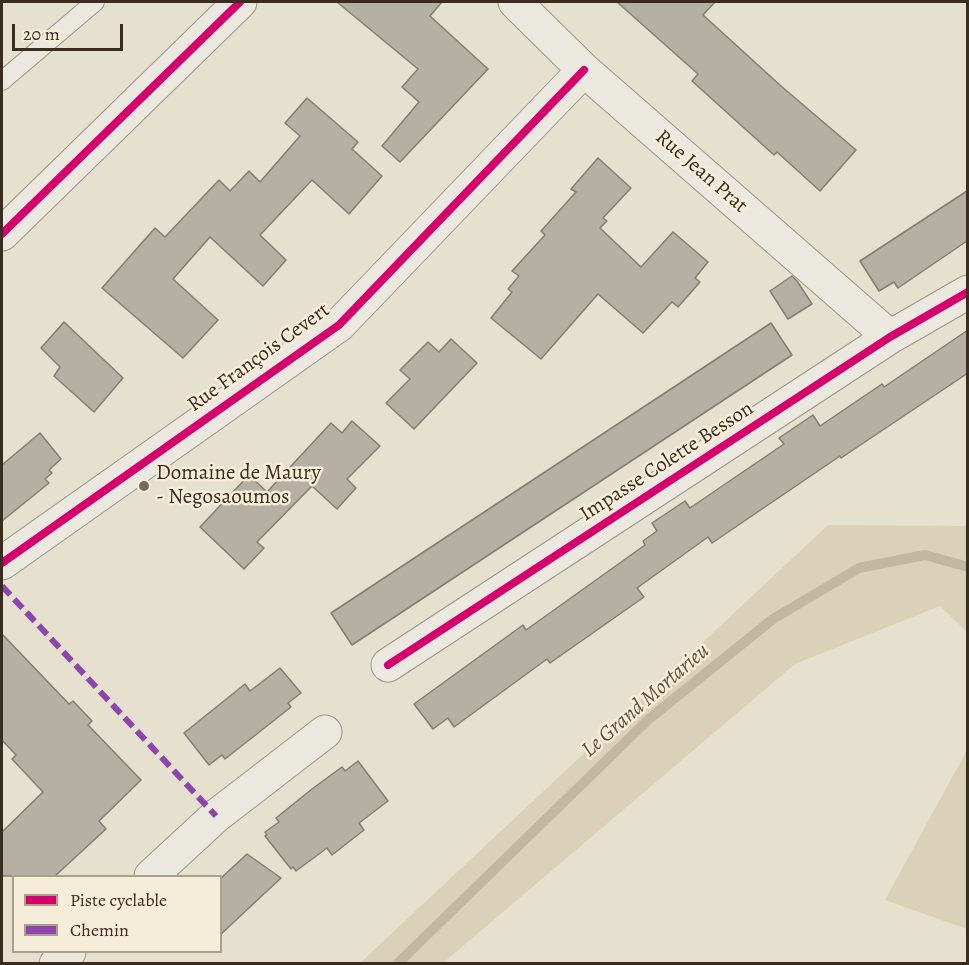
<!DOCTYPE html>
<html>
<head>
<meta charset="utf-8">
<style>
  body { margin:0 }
  #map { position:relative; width:969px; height:965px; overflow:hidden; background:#e6e0ce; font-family:Alegreya,serif }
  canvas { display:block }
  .frame { position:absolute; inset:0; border:3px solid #3b2c20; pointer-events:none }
  .legend { position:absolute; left:12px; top:875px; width:210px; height:78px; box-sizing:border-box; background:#f6edd8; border:2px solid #aba08e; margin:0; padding:8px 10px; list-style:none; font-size:18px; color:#3b2c20 }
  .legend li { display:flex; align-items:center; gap:12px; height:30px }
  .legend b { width:30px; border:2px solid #aba08e }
  .scale { position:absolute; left:12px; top:24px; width:111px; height:27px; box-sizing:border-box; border:3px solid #3b2c20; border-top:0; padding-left:8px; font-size:18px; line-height:21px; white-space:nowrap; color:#3b2c20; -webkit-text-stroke:4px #f6edd8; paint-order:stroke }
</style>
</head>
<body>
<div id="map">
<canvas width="969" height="965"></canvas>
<div class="frame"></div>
<ul class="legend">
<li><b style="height:8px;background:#d6006c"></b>Piste cyclable</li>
<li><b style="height:8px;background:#8e44ad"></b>Chemin</li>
</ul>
<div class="scale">20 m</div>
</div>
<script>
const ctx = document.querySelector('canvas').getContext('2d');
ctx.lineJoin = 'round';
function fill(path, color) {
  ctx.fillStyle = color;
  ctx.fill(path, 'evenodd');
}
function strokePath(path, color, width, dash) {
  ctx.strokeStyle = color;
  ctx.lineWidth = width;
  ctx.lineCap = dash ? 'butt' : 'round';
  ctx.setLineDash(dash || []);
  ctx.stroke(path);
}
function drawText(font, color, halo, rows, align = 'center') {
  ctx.font = font + ' Alegreya,serif';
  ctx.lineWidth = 5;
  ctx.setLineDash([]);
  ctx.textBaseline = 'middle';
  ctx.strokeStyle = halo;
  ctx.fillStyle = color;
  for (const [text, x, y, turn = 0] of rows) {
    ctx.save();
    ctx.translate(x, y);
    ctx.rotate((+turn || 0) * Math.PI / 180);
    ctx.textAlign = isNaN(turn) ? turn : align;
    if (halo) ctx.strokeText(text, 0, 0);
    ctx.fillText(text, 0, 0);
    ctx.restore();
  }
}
const green = new Path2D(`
  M828 525 967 526V632L940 606 795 664 443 963H360Z
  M967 750V929L885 900Z`);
const stream = new Path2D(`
  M397 964 649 719 773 619 859 568 925 555 968 567`);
const building = new Path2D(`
  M337 2H442L430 16 488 69 400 162 382 146 419 102 402 87 418 69Z
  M617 2H715L703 15 781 86 856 150 820 191 777 152 774 155 692 81 698 74Z
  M307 98 358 142 352 149 382 176 349 214 312 180 260 235 286 260 263 286 210 237 173 279 218 320 183 358 102 288 155 228 165 237 219 180 230 191 249 171 260 182 300 136 285 123Z
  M598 158 631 188 603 218 607 221 600 228 641 267 673 232 708 262 695 278 700 282 678 307 672 302 643 333 598 294 541 359 491 318 512 292 508 289 519 276 512 271 545 235 541 231 576 192 571 189Z
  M967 191V241L898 288 894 282 879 291 860 261Z
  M792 276 797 281 812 304 788 319 770 291Z
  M64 322 123 378 94 412 54 376 60 367 41 348Z
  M771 323 792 355 352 645 331 613Z
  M968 330V373L841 458 840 456 712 543 708 537 637 588 644 597 550 663 547 659 454 727 448 718 433 729 414 704 523 625 526 630 645 545 643 541 657 531 652 523 685 501 690 508 784 444 779 438 813 415 820 426 882 384 884 387Z
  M451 339 477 363 414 429 386 403 410 379 400 370 428 342 439 352Z
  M352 421 380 446 347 479 356 488 337 509 312 486 257 542 264 548 244 569 200 527 249 475 267 492 331 423 342 433Z
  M40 433 61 459 49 470 52 473 45 479 49 483 2 521V465Z
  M2 634 69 704 73 701 92 721 88 725 141 780 99 821 106 829 55 876H2V832L43 792 12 759 16 755 2 740Z
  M280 668 301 693 288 703 291 707 225 759 222 755 209 765 184 733 245 684 250 691Z
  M358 761 388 801 359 823 364 830 332 855 327 848 296 871 293 867 291 869 265 836 267 835 265 832 279 822 276 818 312 789 342 767 345 771Z
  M247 854 281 878 220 935V879Z`);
const lane = new Path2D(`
  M2 81 95 2`);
const street = new Path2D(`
  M515 2 584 70 890 337
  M2 234 240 2
  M2 563 339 325 584 70
  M388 665 890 337 968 292
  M151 876 216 816 325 732
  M56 964 69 952`);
const quiet = new Path2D(`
  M2 586 216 816`);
const cycleway = new Path2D(`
  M2 234 240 2
  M2 563 339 325 584 70
  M388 665 890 337 968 292`);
const markers = [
  [144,486,6,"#776b5d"]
];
const streetNames = [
  ["Rue Jean Prat",701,172,41],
  ["Rue François Cevert",259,358,-36],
  ["Impasse Colette Besson",667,462,-33]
];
const poiNames = [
  ["Domaine de Maury",156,474],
  ["- Negosaoumos",156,498]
];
const waterNames = [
  ["Le Grand Mortarieu",646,701,-41]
];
fill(green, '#dbd1b9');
strokePath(stream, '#c2b7a0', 10);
fill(building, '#b6b0a4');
strokePath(building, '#837e73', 1.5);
strokePath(lane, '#9b968a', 20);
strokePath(street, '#9b968a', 35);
strokePath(lane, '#ebe8df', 18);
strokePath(street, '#ebe8df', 33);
strokePath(quiet, '#8e44ad', 6, [12, 6]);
strokePath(cycleway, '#d6006c', 8);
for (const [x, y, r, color] of markers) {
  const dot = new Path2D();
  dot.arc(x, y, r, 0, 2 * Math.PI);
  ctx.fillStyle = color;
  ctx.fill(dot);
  strokePath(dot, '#f6edd8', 2);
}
drawText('21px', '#3b2c20', '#f6edd8', streetNames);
drawText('21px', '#3b2c20', '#f6edd8', poiNames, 'left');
drawText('italic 22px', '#5f5040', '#f6edd8', waterNames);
</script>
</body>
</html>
